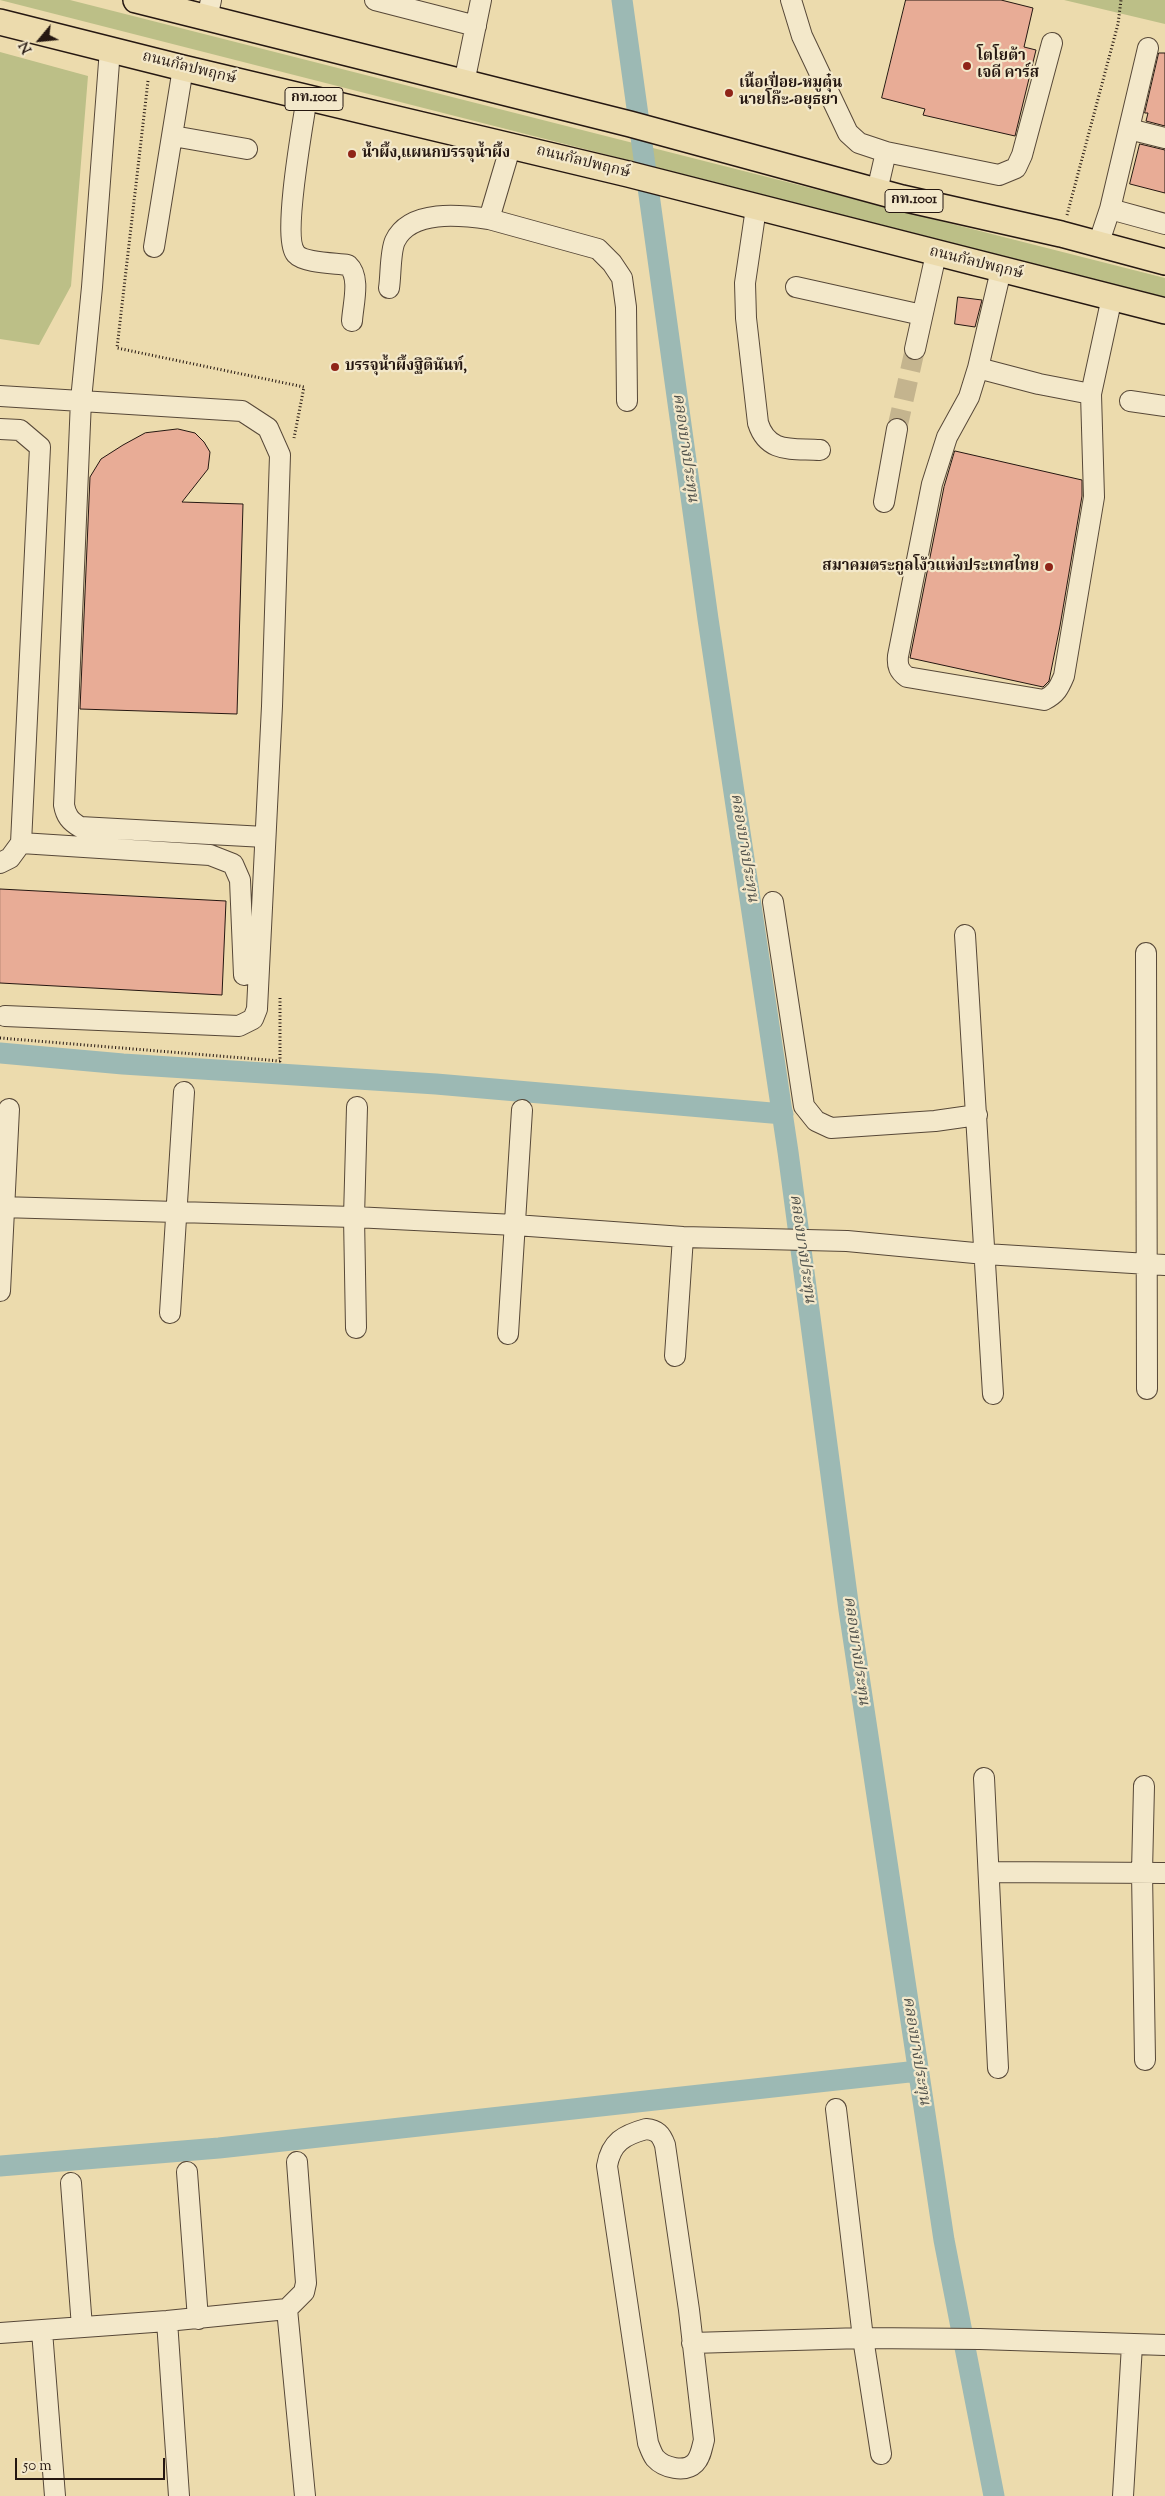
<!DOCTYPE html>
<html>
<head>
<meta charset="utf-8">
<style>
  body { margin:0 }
  #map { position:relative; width:1165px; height:2496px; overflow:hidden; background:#ecdbad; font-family:"Sorts Mill Goudy",serif }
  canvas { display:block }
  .north { position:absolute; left:15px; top:15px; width:50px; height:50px; -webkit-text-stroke:4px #f3e8ca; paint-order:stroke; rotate:242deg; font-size:14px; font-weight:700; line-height:20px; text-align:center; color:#251711 }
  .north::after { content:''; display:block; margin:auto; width:18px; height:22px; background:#251711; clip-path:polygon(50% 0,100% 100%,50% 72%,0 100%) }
  .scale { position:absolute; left:15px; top:2458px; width:150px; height:22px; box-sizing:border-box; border:2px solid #251711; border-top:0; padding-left:6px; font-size:15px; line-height:18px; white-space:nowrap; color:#251711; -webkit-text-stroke:4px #f3e8ca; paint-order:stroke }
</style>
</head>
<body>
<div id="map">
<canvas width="1165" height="2496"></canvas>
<div class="north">N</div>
<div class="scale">50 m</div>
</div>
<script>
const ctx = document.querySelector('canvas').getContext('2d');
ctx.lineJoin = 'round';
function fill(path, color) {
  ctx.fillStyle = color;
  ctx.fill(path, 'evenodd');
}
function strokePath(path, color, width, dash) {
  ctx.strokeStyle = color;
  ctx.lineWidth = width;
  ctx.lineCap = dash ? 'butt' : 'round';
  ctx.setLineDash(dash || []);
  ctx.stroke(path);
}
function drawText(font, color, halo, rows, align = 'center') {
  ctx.font = font + ' "Sorts Mill Goudy","Noto Serif Thai",serif';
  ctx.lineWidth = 4.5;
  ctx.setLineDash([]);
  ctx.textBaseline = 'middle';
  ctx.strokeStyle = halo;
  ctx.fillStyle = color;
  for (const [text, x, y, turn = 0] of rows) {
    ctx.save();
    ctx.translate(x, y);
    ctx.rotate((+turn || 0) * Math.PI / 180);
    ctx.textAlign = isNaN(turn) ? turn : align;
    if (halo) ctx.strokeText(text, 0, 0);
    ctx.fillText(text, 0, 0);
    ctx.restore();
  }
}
const green = new Path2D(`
  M0 0H70L1165 278V297Z
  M1064 0H1165V24Z
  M0 52 88 76 71 286 39 345 0 339Z`);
const canal = new Path2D(`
  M622 0 708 619 788 1152 849 1610 944 2240 994 2496
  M0 1053 123 1064 436 1084 783 1114
  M0 2166 219 2148 918 2071`);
const building = new Path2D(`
  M906 0H1001L1033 8 1024 47 1036 50 1015 136 923 115 925 109 882 98Z
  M1159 53H1165V126L1146 121 1148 113H1145Z
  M1140 144 1165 150V193L1130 184Z
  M958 297 982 300 975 327 955 324Z
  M178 429 195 433 204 442 210 452 208 469 182 502 243 504 237 714 80 709 90 477 101 459 123 445 145 433Z
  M955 451 1082 480V496L1060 626 1049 681 1043 687 910 658 944 487Z
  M0 889 226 901 222 995 0 983Z`);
const minorTunnel = new Path2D(`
  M897 429 915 349`);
const path = new Path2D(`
  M148 81 117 348 304 387 294 438
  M1067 215 1118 24 1121 0
  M0 1038 280 1061V996`);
const minor = new Path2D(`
  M375 0 476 26
  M791 0 802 36 848 133 859 143 886 152
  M207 18 211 0
  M1148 48 1110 209 1165 224
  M110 49 92 287 81 400 64 805C66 816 70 821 80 827L265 837
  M464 83 481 0
  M307 97C303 123 282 238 296 254 304 263 336 263 348 265 361 277 353 304 352 321
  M1129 129 1165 138
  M173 136 247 149
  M877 191 886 152 999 175 1016 168 1022 155 1052 43
  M756 208 745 283 746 318 758 423C768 454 792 448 820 450
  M489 219 598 249 612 263 622 278 626 307 627 401
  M1098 245 1110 209
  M154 247 183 68
  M796 287 922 315
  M389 288C391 276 390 252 395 241 410 209 461 215 489 219L511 145
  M915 349 936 254
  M978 368 1001 270
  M1091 394 1094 497 1064 676C1059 688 1056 694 1044 700L907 677C899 671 897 666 898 656L932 484 947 437 969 397 978 368 1039 384 1091 394 1112 297
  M0 396 242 411 268 428 280 455 272 706 257 1009 253 1019 239 1026 5 1016
  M1130 401 1165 406
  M0 429 20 430 40 447 21 843 10 858 0 863
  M884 502 897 429
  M21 843 210 855 233 864 240 880 244 975
  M773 902 804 1106 816 1121 831 1128 935 1121 977 1115
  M965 935 993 1394
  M1146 953 1147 1389
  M0 1207 354 1217 515 1225 683 1237 847 1241 985 1254 1165 1265
  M0 1291 9 1109
  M170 1313 184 1092
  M356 1328 354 1217 357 1107
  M508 1334 522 1110
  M675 1356 683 1237
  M984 1778 998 2068
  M1144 1786 1142 1872 1145 2060
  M989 1872 1165 1873
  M836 2109 863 2338 881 2454
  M646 2129C657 2130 661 2134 665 2145L689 2310 704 2440C702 2447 701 2457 695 2463 685 2473 664 2468 655 2458 652 2454 650 2448 648 2443L607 2166C611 2142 624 2135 646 2129Z
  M187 2172 198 2319
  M71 2183 82 2327
  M287 2309 305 2496
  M167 2321 179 2496
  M42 2331 55 2496
  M0 2333 167 2321 287 2309 304 2292 306 2283 297 2162
  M692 2343 863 2338 980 2339 1165 2345
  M1123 2496 1132 2345`);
const major = new Path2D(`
  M136 0 630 124 902 198 1061 234 1165 262
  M0 22 183 68 628 174 1165 311`);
const markers = [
  [967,66,5,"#8f2418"],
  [729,93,5,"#8f2418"],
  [352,154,5,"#8f2418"],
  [335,367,5,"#8f2418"],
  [1049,567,5,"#8f2418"]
];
const shields = [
  [314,99,58],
  [914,201,58]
];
const shieldNames = [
  ["กท.1001",314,99],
  ["กท.1001",914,201]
];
const poiNames = [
  ["โตโยต้า",977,57],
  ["เจดี คาร์ส",977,74],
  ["เนื้อเปื่อย-หมูตุ๋น",739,84],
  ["นายโก๊ะ-อยุธยา",739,101],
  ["น้ำผึ้ง,แผนกบรรจุน้ำผึ้ง",362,154],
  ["บรรจุน้ำผึ้งฐิตินันท์,",345,367],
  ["สมาคมตระกูลโง้วแห่งประเทศไทย",1039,567,"right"]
];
const streetNames = [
  ["ถนนกัลปพฤกษ์",189,69,14],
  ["ถนนกัลปพฤกษ์",583,163,14],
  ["ถนนกัลปพฤกษ์",976,264,14]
];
const waterNames = [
  ["คลองบางประทุน",684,448,82],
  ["คลองบางประทุน",743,848,81],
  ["คลองบางประทุน",801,1249,82],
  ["คลองบางประทุน",855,1651,82],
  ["คลองบางประทุน",915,2051,81]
];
fill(green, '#bcbf87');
strokePath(canal, '#9cb9b4', 21);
fill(building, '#e8ac96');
strokePath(building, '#251711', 1);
strokePath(minorTunnel, '#c4b48e', 20, [20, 10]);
strokePath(minor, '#574838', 22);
strokePath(major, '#251711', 28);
strokePath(path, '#251711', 3, [1, 2.5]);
strokePath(minor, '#f3e8ca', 20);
strokePath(major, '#ecdbad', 25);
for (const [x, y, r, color] of markers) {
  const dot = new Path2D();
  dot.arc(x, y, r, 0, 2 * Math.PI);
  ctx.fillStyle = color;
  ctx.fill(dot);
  strokePath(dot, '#f3e8ca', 2);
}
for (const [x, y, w] of shields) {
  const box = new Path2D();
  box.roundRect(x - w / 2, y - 11.5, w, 23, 4);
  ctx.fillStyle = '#f3e8ca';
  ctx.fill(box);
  strokePath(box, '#251711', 1);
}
drawText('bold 14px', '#251711', null, shieldNames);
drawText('bold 15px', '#251711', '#f3e8ca', poiNames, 'left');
drawText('15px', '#251711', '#f3e8ca', streetNames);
drawText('italic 16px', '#4f504a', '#f3e8ca', waterNames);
</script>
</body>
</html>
